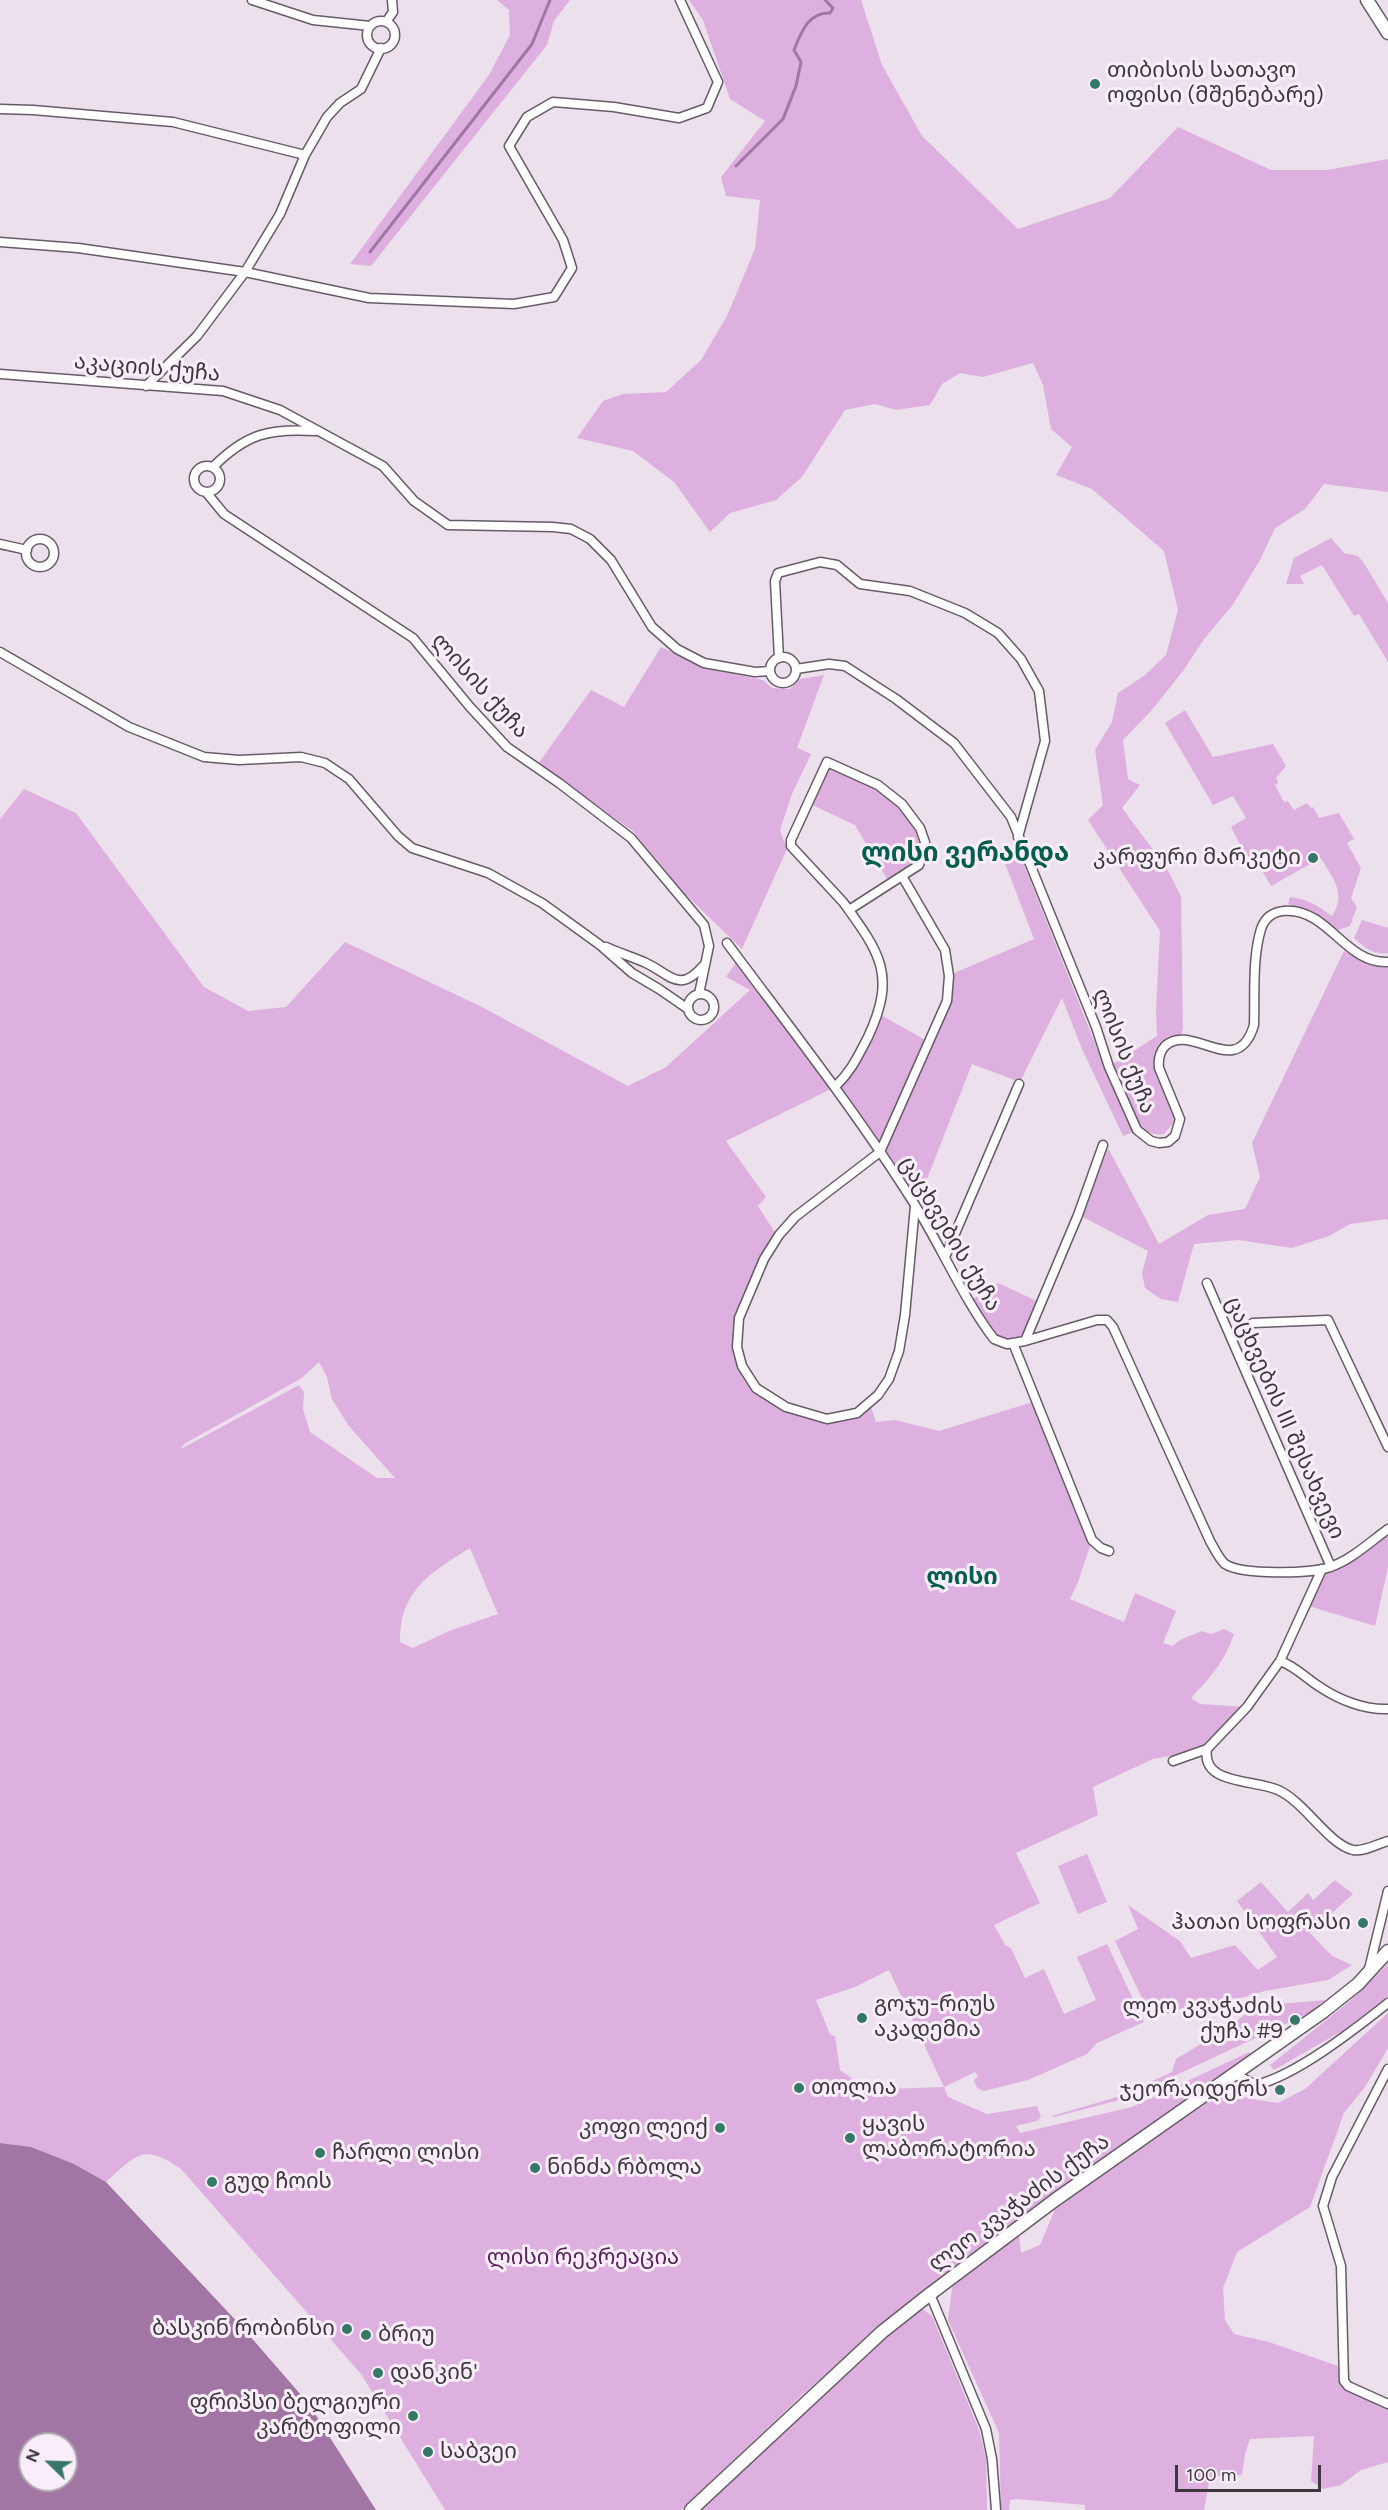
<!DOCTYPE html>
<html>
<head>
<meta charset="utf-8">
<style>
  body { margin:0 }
  #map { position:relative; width:1388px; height:2510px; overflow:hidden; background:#ece0ec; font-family:Figtree,sans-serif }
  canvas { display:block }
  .north { position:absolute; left:18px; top:2432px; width:60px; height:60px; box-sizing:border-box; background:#f9edfa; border:2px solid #ada5ae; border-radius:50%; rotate:293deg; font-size:16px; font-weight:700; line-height:24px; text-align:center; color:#3c383d }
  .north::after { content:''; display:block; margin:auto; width:21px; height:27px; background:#367868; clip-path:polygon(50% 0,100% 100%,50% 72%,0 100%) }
  .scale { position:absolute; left:1175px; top:2465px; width:146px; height:27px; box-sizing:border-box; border:3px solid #3c383d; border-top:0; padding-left:8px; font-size:18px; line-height:21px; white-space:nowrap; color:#3c383d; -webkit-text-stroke:4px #f9edfa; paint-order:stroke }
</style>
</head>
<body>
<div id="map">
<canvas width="1388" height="2510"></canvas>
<div class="north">N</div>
<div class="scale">100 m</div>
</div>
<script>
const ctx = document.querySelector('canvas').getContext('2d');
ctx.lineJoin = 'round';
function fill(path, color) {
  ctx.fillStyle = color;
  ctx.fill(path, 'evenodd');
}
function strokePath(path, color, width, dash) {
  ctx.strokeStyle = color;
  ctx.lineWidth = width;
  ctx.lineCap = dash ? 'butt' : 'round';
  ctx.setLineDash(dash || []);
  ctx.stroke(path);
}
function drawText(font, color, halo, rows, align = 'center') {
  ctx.font = font + ' Figtree,"Noto Sans Georgian",sans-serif';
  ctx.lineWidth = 6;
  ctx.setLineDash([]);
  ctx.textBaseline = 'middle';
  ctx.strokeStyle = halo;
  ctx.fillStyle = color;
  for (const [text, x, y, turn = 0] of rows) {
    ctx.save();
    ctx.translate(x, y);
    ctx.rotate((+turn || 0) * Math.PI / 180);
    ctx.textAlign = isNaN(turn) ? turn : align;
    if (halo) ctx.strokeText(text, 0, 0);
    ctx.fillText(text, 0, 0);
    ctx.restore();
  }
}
const green = new Path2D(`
  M497 0H570L554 21 547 45 371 266 350 264 489 75 510 35 509 10Z
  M689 0H861L882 65 922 136 1018 229 1110 198 1178 127 1271 170H1327L1388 159V492L1324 484 1305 509 1275 528 1260 560 1232 606 1204 639 1183 671 1151 711 1123 740 1128 779 1140 785 1122 808 1166 867 1181 896 1183 1029 1181 1035 1172 1037 1158 1050 1153 1060 1154 1069 1175 1115 1174 1122 1164 1134C1154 1136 1145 1132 1138 1124L1113 1064 1157 1036 1156 1010 1160 931 1088 820 1103 805 1095 750 1112 722 1118 693 1145 675 1166 655 1178 610 1164 551 1092 489 1056 475 1072 447 1051 429 1043 385 1033 363 983 377 960 373 942 384 930 405 896 410 875 404 845 410 802 477 776 500 730 513 710 532 674 482 633 451 577 438 603 401 623 394 666 392 701 360 727 316 755 249 760 200 726 196 721 177 765 121 730 99 703 20Z
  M1331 538 1344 553 1358 556 1364 563 1388 603V662L1359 614 1354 616 1322 565 1300 576 1304 584H1286L1294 558Z
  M661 647 709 669 763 680 772 688 790 689 800 679 824 675 797 748 811 754 792 794 780 830 787 849 742 949 684 893 633 831 538 764 591 690 624 707Z
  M1185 710 1213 757 1273 744 1286 766 1276 778 1278 783 1275 785 1284 802 1288 801 1294 810 1307 803 1311 808 1313 807 1319 818 1339 813 1354 839 1347 843 1361 868 1351 898 1357 907 1350 926 1338 930 1314 913 1288 904 1290 897C1308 899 1318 906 1332 916 1347 894 1333 879 1321 858L1271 886 1257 862 1250 864 1231 827 1246 818 1233 796 1213 805 1165 723Z
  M827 762 878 785 902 804 925 842 919 865 890 884 855 825 808 803Z
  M24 789 76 813 204 987 248 1011 286 1007 345 942 482 1007 628 1086 666 1067 750 990 726 977 736 962 752 976 835 1087 851 1071 879 1014 929 1042 880 1152 835 1087 726 1141 766 1197 758 1206 776 1234 739 1318 737 1346 756 1388 774 1401 827 1419 870 1404 876 1422 895 1420 939 1431 1036 1401 1092 1540 1078 1582 1070 1599 1124 1622 1135 1593 1176 1611 1163 1643 1172 1646 1182 1639 1202 1631 1211 1634 1224 1629 1234 1634C1225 1661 1210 1678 1191 1698L1200 1704 1247 1707 1207 1749 1153 1759 1093 1787 1098 1815 1016 1853 1040 1903 994 1925 1005 1945 1011 1948 1025 1978 1044 1969 1064 2014 1096 2000 1077 1957 1107 1944 1144 2022 1097 2043 1087 2054 1028 2080 984 2091C978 2089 976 2087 974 2080L978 2076 975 2072 944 2087 948 2097 987 2114 1037 2106 1041 2117 1037 2121 1016 2126 1020 2133 1132 2107 1249 2052 1252 2055 880 2327 801 2396 681 2510H445L361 2374 181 2169C143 2143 137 2154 106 2182 70 2162 42 2148 0 2143V819ZM319 1362 327 1377 332 1399 348 1425 395 1478H377L310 1432 303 1409 304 1392 299 1385 181 1449 184 1444 302 1378ZM470 1548 498 1614 449 1631 413 1648 400 1642C399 1591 431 1572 470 1548ZM889 1970 944 2087 888 2089 861 2085 840 2070 835 2036 830 2034 816 2000 855 1987Z
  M1020 855 1104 1066 1133 1132 1123 1136 1082 1049 1062 998 1020 1082 972 1064 918 1202 884 1150 951 1001 952 974 1034 939 1005 863Z
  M1362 920 1388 928V953C1373 955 1365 948 1354 938Z
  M1344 951 1379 967 1388 968V1221L1386 1219 1350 1224 1329 1236 1292 1248 1238 1240 1194 1244 1178 1302 1161 1299 1145 1288 1142 1273 1148 1251 1081 1216 1108 1148 1159 1244 1208 1215 1245 1209 1260 1177 1252 1143Z
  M998 1283 1041 1303 1025 1341 1000 1342 970 1301Z
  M1388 1530V1567L1375 1626 1305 1605 1322 1569 1347 1564Z
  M1087 1854 1107 1902 1078 1914 1058 1866Z
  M1335 1880 1353 1894 1310 1933 1332 1956 1352 1965 1328 1980 1265 1991 1201 2009 1199 2002 1150 2020V2015L1115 1941 1138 1929 1128 1905 1180 1941 1191 1958 1235 1945 1258 1970 1277 1957 1237 1901 1261 1882 1288 1912 1308 1893 1313 1900Z
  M1388 1964V1996L1342 2031 1274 2070 1270 2065 1349 2002Z
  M1325 2000 1311 2012 1127 2098 1054 2117 1052 2116 1117 2097 1172 2072 1176 2059 1234 2024 1248 2011 1267 2005Z
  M1388 2013V2048L1365 2087 1344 2113 1310 2207 1237 2252 1223 2288 1225 2320 1234 2334 1269 2342 1344 2368V2380L1388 2404V2462L1361 2470 1341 2485 1323 2489 1311 2481 1314 2436 1250 2439 1245 2454 1242 2475 1210 2477 1204 2510H1085V2505L1017 2499 1010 2500 1009 2510H1001L999 2433 948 2320 953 2281 1019 2234 1021 2253 1040 2245 1055 2209 1209 2101 1231 2093 1257 2100 1278 2103 1305 2089Z
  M921 2308 932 2316 979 2430 986 2459 987 2510H700L886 2336Z`);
const water = new Path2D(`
  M0 2143 31 2147 74 2164 106 2182 242 2327 308 2403 376 2510H0ZM30 2444H66V2480H30Z`);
const stream = new Path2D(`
  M736 166 783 119 796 86 801 62 794 50C801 33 808 12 830 13L833 8 825 0
  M370 252 532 44 550 0`);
const minor = new Path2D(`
  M252 0 313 20 370 26
  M367 35a14 14 0 1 1 28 0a14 14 0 1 1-28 0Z
  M386 22 393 12 392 0
  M0 109 33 110 173 122 305 155
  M0 242 78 248 245 272 369 298 514 304 554 297 572 268 563 240 509 146 527 117 553 102 614 107 679 118 707 108 718 82 680 0
  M0 374 223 391 280 410 383 466 414 501 448 525 553 527 571 529 590 539 611 560 652 627 677 649 704 663 755 672 770 671
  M146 386 197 336 245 272 280 214 305 155 327 117 340 103 361 89 381 48
  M194 479a13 13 0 1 1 26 0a13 13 0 1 1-26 0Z
  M213 467C246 434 269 428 315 431
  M206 492 224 514 413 638 470 707 507 747 559 783 631 838 704 925 709 946 699 994
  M26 553a14 14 0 1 1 28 0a14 14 0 1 1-28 0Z
  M0 544 27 550
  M0 652 129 727 204 757 239 760 301 757 325 763 349 779 398 836 412 848 488 873 542 903 600 945 632 973 659 989 688 1009
  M770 670a13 13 0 1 1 26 0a13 13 0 1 1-26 0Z
  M779 658 775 581 778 573 820 562 837 565 860 584 910 591 965 613 998 633 1021 659 1039 691 1045 741 1018 837
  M796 669 829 664 845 666 896 699 954 743 1011 817 1096 1027 1109 1067 1137 1130 1151 1141 1159 1143 1168 1142 1175 1136 1180 1119 1159 1068C1158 1060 1159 1053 1165 1046 1192 1021 1237 1082 1254 1025 1255 995 1252 959 1261 929 1269 905 1297 908 1315 919 1338 933 1357 964 1388 962
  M902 876 945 950 949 976 947 1001 880 1152 795 1217 779 1235 764 1259 739 1318 737 1347 742 1366 756 1388 786 1407 827 1419 857 1413 878 1395 889 1379 899 1351 905 1315 915 1206
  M727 943C791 1029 858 1114 915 1205 942 1248 964 1300 994 1339L1007 1344 1025 1341 1097 1320H1107L1113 1327 1210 1541C1214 1548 1219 1559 1225 1564 1241 1575 1312 1574 1330 1567 1351 1560 1370 1542 1388 1529
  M606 947C619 953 633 957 646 963 670 974 679 994 703 966
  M688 1007a13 13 0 1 1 26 0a13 13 0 1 1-26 0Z
  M835 1087C852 1070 857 1058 868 1037 897 975 880 953 843 902L791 846V840L827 762 878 785 902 804 920 828 925 842 919 865 849 910
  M945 1257 1019 1084
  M1207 1283 1331 1567
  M1253 1323 1328 1320 1388 1447
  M1025 1341 1078 1215 1103 1145
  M1013 1343 1092 1540 1101 1548 1109 1551
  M1280 1661C1295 1666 1307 1679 1320 1687 1339 1700 1365 1710 1388 1709
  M1207 1749C1201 1785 1253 1779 1278 1790 1305 1802 1328 1844 1353 1850 1364 1852 1377 1844 1388 1841
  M1173 1761 1207 1749 1247 1707 1280 1661 1322 1569
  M1369 1969 1388 1891
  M1388 2069 1332 2177 1323 2206 1341 2266 1344 2381 1348 2386 1388 2404
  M1235 2074 1256 2085C1297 2075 1355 2029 1388 2003
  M930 2294 986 2429 992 2459 996 2510`);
const secondary = new Path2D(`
  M1367 0 1388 33
  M691 2510 882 2332 930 2294 1055 2200 1324 2011 1358 1984 1388 1951`);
const markers = [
  [1095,84,6,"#367868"],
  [1313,858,6,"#367868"],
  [1363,1923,6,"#367868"],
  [862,2018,6,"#367868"],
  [1295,2020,6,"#367868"],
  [799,2088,6,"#367868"],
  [1280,2090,6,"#367868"],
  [720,2128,6,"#367868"],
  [850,2138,6,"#367868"],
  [320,2153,6,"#367868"],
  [535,2168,6,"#367868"],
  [212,2182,6,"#367868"],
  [347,2329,6,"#367868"],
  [366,2335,6,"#367868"],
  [378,2373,6,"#367868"],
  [413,2416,6,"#367868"],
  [428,2452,6,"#367868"]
];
const poiNames = [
  ["თიბისის სათავო",1107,71],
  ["ოფისი (მშენებარე)",1107,96],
  ["კარფური მარკეტი",1301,858,"right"],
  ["ჰათაი სოფრასი",1351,1923,"right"],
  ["გოჯუ-რიუს",874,2005],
  ["აკადემია",874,2030],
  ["ლეო კვაჭაძის",1283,2007,"right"],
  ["ქუჩა #9",1283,2032,"right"],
  ["თოლია",811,2088],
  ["ჯეორაიდერს",1268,2090,"right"],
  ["ყავის",862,2125],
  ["ლაბორატორია",862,2150],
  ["კოფი ლეიქ",708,2128,"right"],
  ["ჩარლი ლისი",332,2153],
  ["ნინძა რბოლა",547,2168],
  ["გუდ ჩოის",224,2182],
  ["ბასკინ რობინსი",335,2329,"right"],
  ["ბრიუ",378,2335],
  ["დანკინ'",390,2373],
  ["ფრიპსი ბელგიური",401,2403,"right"],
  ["კარტოფილი",401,2428,"right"],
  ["საბვეი",440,2452]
];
const streetNames = [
  ["აკაციის ქუჩა",147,368,5],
  ["ლისის ქუჩა",480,686,48],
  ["ლისის ქუჩა",1124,1051,68],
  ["ცაცხვების ქუჩა",950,1234,59],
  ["ცაცხვების III შესახვევი",1285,1418,66],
  ["ლეო კვაჭაძის ქუჩა",1019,2203,-36]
];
const parkNames = [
  ["ლისი რეკრეაცია",583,2258]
];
const neighbourhoodNames = [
  ["ლისი",962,1577]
];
const quarterNames = [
  ["ლისი ვერანდა",965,853]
];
fill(green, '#ddb0df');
fill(water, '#a276a4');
strokePath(stream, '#a276a4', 3);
strokePath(minor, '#665b66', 11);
strokePath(secondary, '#665b66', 15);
strokePath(minor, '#fff', 8);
strokePath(secondary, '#fff', 12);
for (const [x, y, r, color] of markers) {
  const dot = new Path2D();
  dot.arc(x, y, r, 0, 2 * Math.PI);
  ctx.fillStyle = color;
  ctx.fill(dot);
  strokePath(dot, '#f9edfa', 2);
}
drawText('22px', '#3c383d', '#f9edfa', poiNames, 'left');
drawText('22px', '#3c383d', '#f9edfa', streetNames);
drawText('22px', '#58215c', '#f9edfa', parkNames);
drawText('bold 24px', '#045e4e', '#f9edfa', neighbourhoodNames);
drawText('bold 26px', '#045e4e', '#f9edfa', quarterNames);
</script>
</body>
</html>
